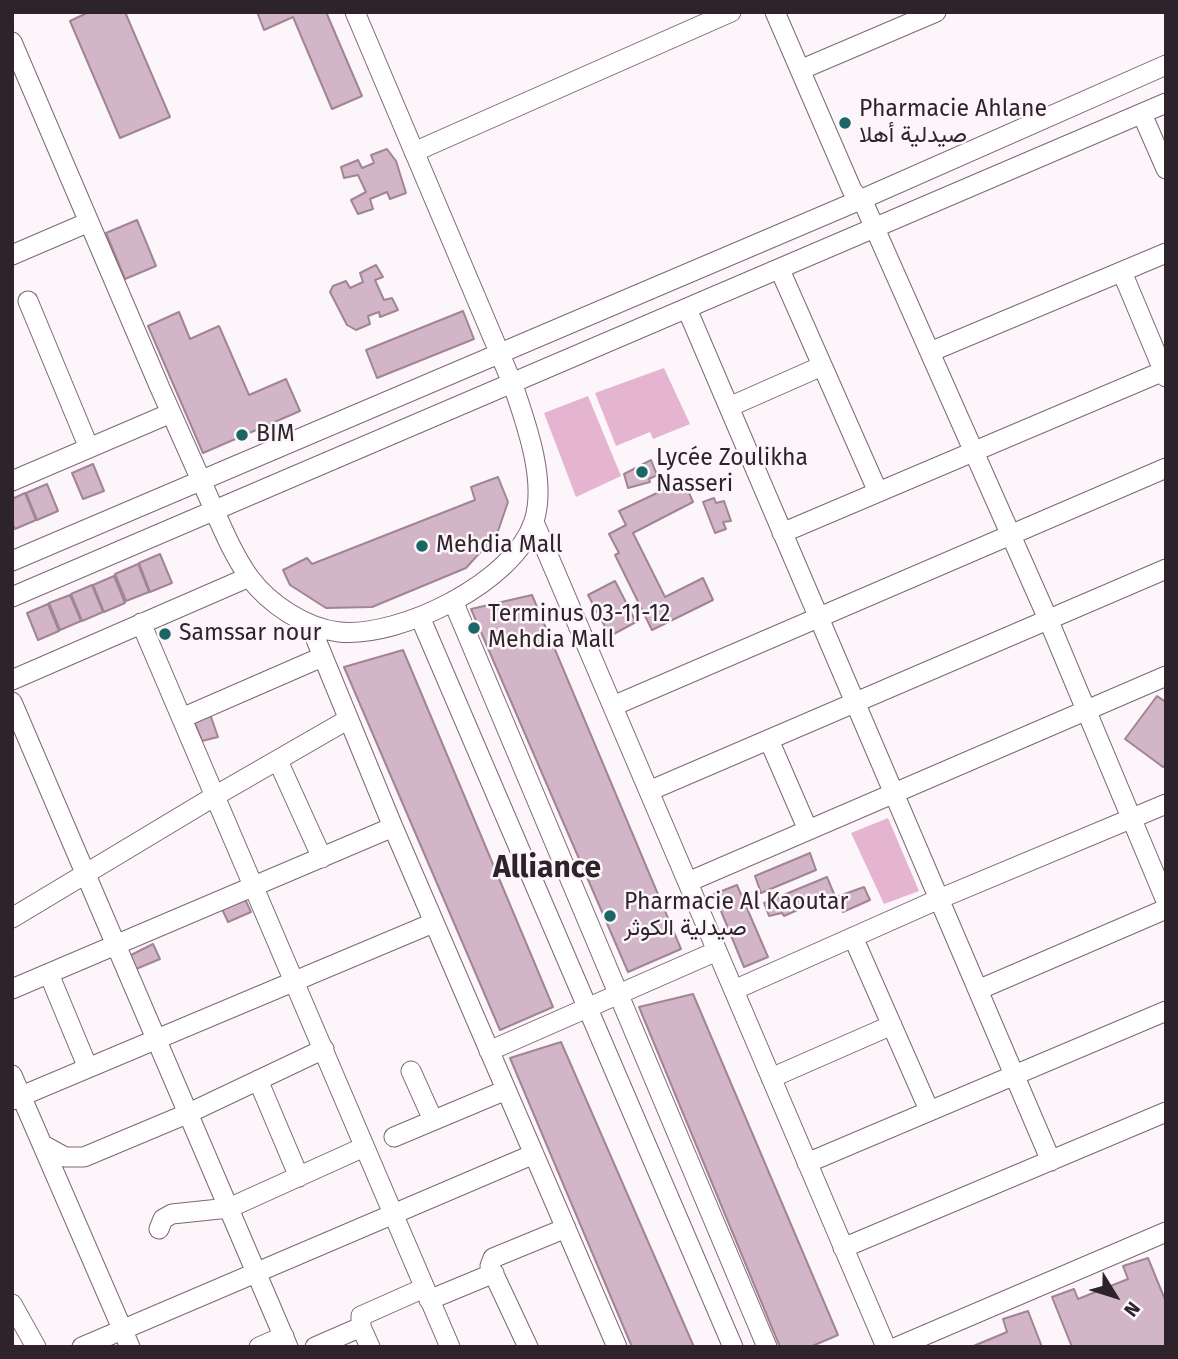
<!DOCTYPE html>
<html>
<head>
<meta charset="utf-8">
<style>
  body { margin:0 }
  #map { position:relative; width:1178px; height:1359px; overflow:hidden; background:#fcf6fa; font-family:"Fira Sans",sans-serif }
  canvas { display:block }
  .frame { position:absolute; inset:0; border:14px solid #2e232a; pointer-events:none }
  .north { position:absolute; left:1080px; top:1261px; width:70px; height:70px; -webkit-text-stroke:5px #fcf6fa; paint-order:stroke; rotate:128deg; font-size:19px; font-weight:700; line-height:28px; text-align:center; color:#2e232a }
  .north::after { content:''; display:block; margin:auto; width:24px; height:32px; background:#2e232a; clip-path:polygon(50% 0,100% 100%,50% 72%,0 100%) }
</style>
</head>
<body>
<div id="map">
<canvas width="1178" height="1359"></canvas>
<div class="frame"></div>
<div class="north">N</div>
</div>
<script>
const ctx = document.querySelector('canvas').getContext('2d');
ctx.lineJoin = 'round';
function fill(path, color) {
  ctx.fillStyle = color;
  ctx.fill(path, 'evenodd');
}
function strokePath(path, color, width, dash) {
  ctx.strokeStyle = color;
  ctx.lineWidth = width;
  ctx.lineCap = dash ? 'butt' : 'round';
  ctx.setLineDash(dash || []);
  ctx.stroke(path);
}
function drawText(font, color, halo, rows, align = 'center') {
  ctx.font = font + ' "Fira Sans",Vazirmatn,sans-serif';
  ctx.lineWidth = 5;
  ctx.setLineDash([]);
  ctx.textBaseline = 'middle';
  ctx.strokeStyle = halo;
  ctx.fillStyle = color;
  for (const [text, x, y, turn = 0] of rows) {
    ctx.save();
    ctx.translate(x, y);
    ctx.rotate((+turn || 0) * Math.PI / 180);
    ctx.textAlign = isNaN(turn) ? turn : align;
    if (halo) ctx.strokeText(text, 0, 0);
    ctx.fillText(text, 0, 0);
    ctx.restore();
  }
}
const green = new Path2D(`
  M664 368 690 424 653 439 650 432 616 446 595 393Z
  M588 396 621 476 576 497 544 413Z
  M888 818 919 891 884 904 851 833Z`);
const building = new Path2D(`
  M89 12H125L170 117 120 138 70 21Z
  M257 12H326L362 96 332 109 293 17 264 30Z
  M387 149 396 161 406 193 390 199 387 192 370 199 373 209 358 214 351 200 366 192 358 175 344 178 341 167 358 160 362 168 374 163 371 155Z
  M137 220 156 266 125 279 106 233Z
  M376 265 383 277 375 280 384 300 392 298 398 310 380 317 379 312 368 316 370 324 356 330 347 325 330 292 333 286 346 281 350 288 363 282 360 273Z
  M463 311 474 339 377 378 366 350Z
  M179 312 190 339 219 326 249 395 286 379 300 411 203 453 148 326Z
  M651 460 657 475 649 479 650 482 628 488 624 474Z
  M93 464 104 491 83 499 72 473Z
  M498 477 508 502 497 534 466 568 372 607 326 608 290 585 283 570 307 558 312 564 475 500 471 487Z
  M47 484 58 511 37 520 26 493Z
  M674 485 679 491 687 488 693 502 633 533 665 597 703 578 713 600 652 630 615 555 619 553 609 534 626 525 619 511Z
  M25 493 36 520 15 529 12 523V499Z
  M714 498 716 503 724 501 731 521 723 522 726 529 715 533 703 502Z
  M160 554 172 583 150 592 139 563Z
  M138 564 149 592 126 601 115 574Z
  M114 576 125 603 104 612 93 585Z
  M615 581 636 622 610 636 588 595Z
  M92 585 103 612 82 621 71 594Z
  M70 595 81 621 60 630 49 603Z
  M532 595 681 949 628 972 471 609Z
  M48 604 59 631 38 640 27 613Z
  M403 650 553 1007 500 1030 344 667Z
  M1157 696 1166 702V764L1163 767 1125 739Z
  M210 714 218 737 202 741 193 719Z
  M810 853 816 870 761 893 755 876Z
  M827 877 834 894 784 916 782 913 769 916 764 903Z
  M737 885 768 957 744 967 714 894Z
  M864 887 870 900 843 912 839 905 843 904 839 896Z
  M245 899 251 912 228 922 222 909Z
  M153 944 160 959 136 969 129 956Z
  M693 994 838 1335 810 1347H780L639 1007Z
  M561 1042 694 1347H632L510 1058Z
  M1148 1258 1166 1302V1347H1072L1052 1297 1074 1289 1078 1299 1128 1279 1123 1266Z
  M1028 1311 1042 1347H971L1007 1332 1003 1319Z`);
const minor = new Path2D(`
  M775 12 852 190 865 206 1048 619 1166 901
  M12 42C62 158 111 273 160 388 176 424 192 460 208 496 220 523 232 553 249 577 269 604 305 628 339 632 400 638 515 582 534 521 547 481 526 423 513 385L355 12
  M800 70 936 12
  M1142 114 1166 169
  M414 152 731 12
  M12 255 89 222
  M780 270 878 492
  M1122 272 1166 377
  M28 301 89 448
  M687 309 1051 1161
  M930 352 1166 253
  M729 407 822 366
  M12 481 171 413
  M534 522 886 1347
  M782 533 1166 370
  M12 561 860 200 1166 65
  M12 597 1166 103
  M453 601 767 1347
  M420 617 733 1347
  M141 623 450 1347
  M310 625 393 827 617 1347
  M12 680 249 577
  M12 702 288 1347
  M613 706 1166 468
  M182 718 322 657
  M769 740 808 830
  M278 761 322 858
  M649 791 1166 569
  M688 882 1166 676
  M12 918 215 796 347 720
  M853 937 929 1110
  M49 974 88 1068
  M12 989 393 827
  M734 990 939 899 1166 804
  M978 990 1166 909
  M489 1051 717 951
  M411 1071 433 1120
  M12 1075 130 1347
  M771 1078 892 1025
  M258 1080 299 1177
  M12 1100 433 923
  M394 1137 506 1090
  M45 1146 65 1157H84L189 1113 324 1049
  M807 1163 1166 1011
  M159 1229 163 1219 172 1214 229 1208 364 1147
  M843 1248 1166 1112
  M429 1300 494 1273
  M12 1304 36 1347
  M82 1347 534 1154
  M259 1347 284 1336
  M315 1347 361 1327
  M370 1347 361 1327V1316L424 1288
  M528 1347 490 1266 493 1258 566 1228
  M897 1347 1166 1232`);
const markers = [
  [845,123,7,"#196664"],
  [242,435,7,"#196664"],
  [642,472,7,"#196664"],
  [422,546,7,"#196664"],
  [474,628,7,"#196664"],
  [165,634,7,"#196664"],
  [610,916,7,"#196664"]
];
const poiNames = [
  ["Pharmacie Ahlane",859,110],
  ["صيدلية أهلا",859,136],
  ["BIM",256,435],
  ["Lycée Zoulikha",656,459],
  ["Nasseri",656,485],
  ["Mehdia Mall",436,546],
  ["Terminus 03-11-12",488,615],
  ["Mehdia Mall",488,641],
  ["Samssar nour",179,634],
  ["Pharmacie Al Kaoutar",624,903],
  ["صيدلية الكوثر",624,929]
];
const districtNames = [
  ["Alliance",547,869]
];
fill(green, '#e4b4d0');
fill(building, '#d2b5c6');
strokePath(building, '#a18595', 2);
strokePath(minor, '#7f6574', 21);
strokePath(minor, '#fff', 19);
for (const [x, y, r, color] of markers) {
  const dot = new Path2D();
  dot.arc(x, y, r, 0, 2 * Math.PI);
  ctx.fillStyle = color;
  ctx.fill(dot);
  strokePath(dot, '#fcf6fa', 2.5);
}
drawText('23px', '#2e232a', '#fcf6fa', poiNames, 'left');
drawText('bold 30px', '#2e232a', '#fcf6fa', districtNames);
</script>
</body>
</html>
